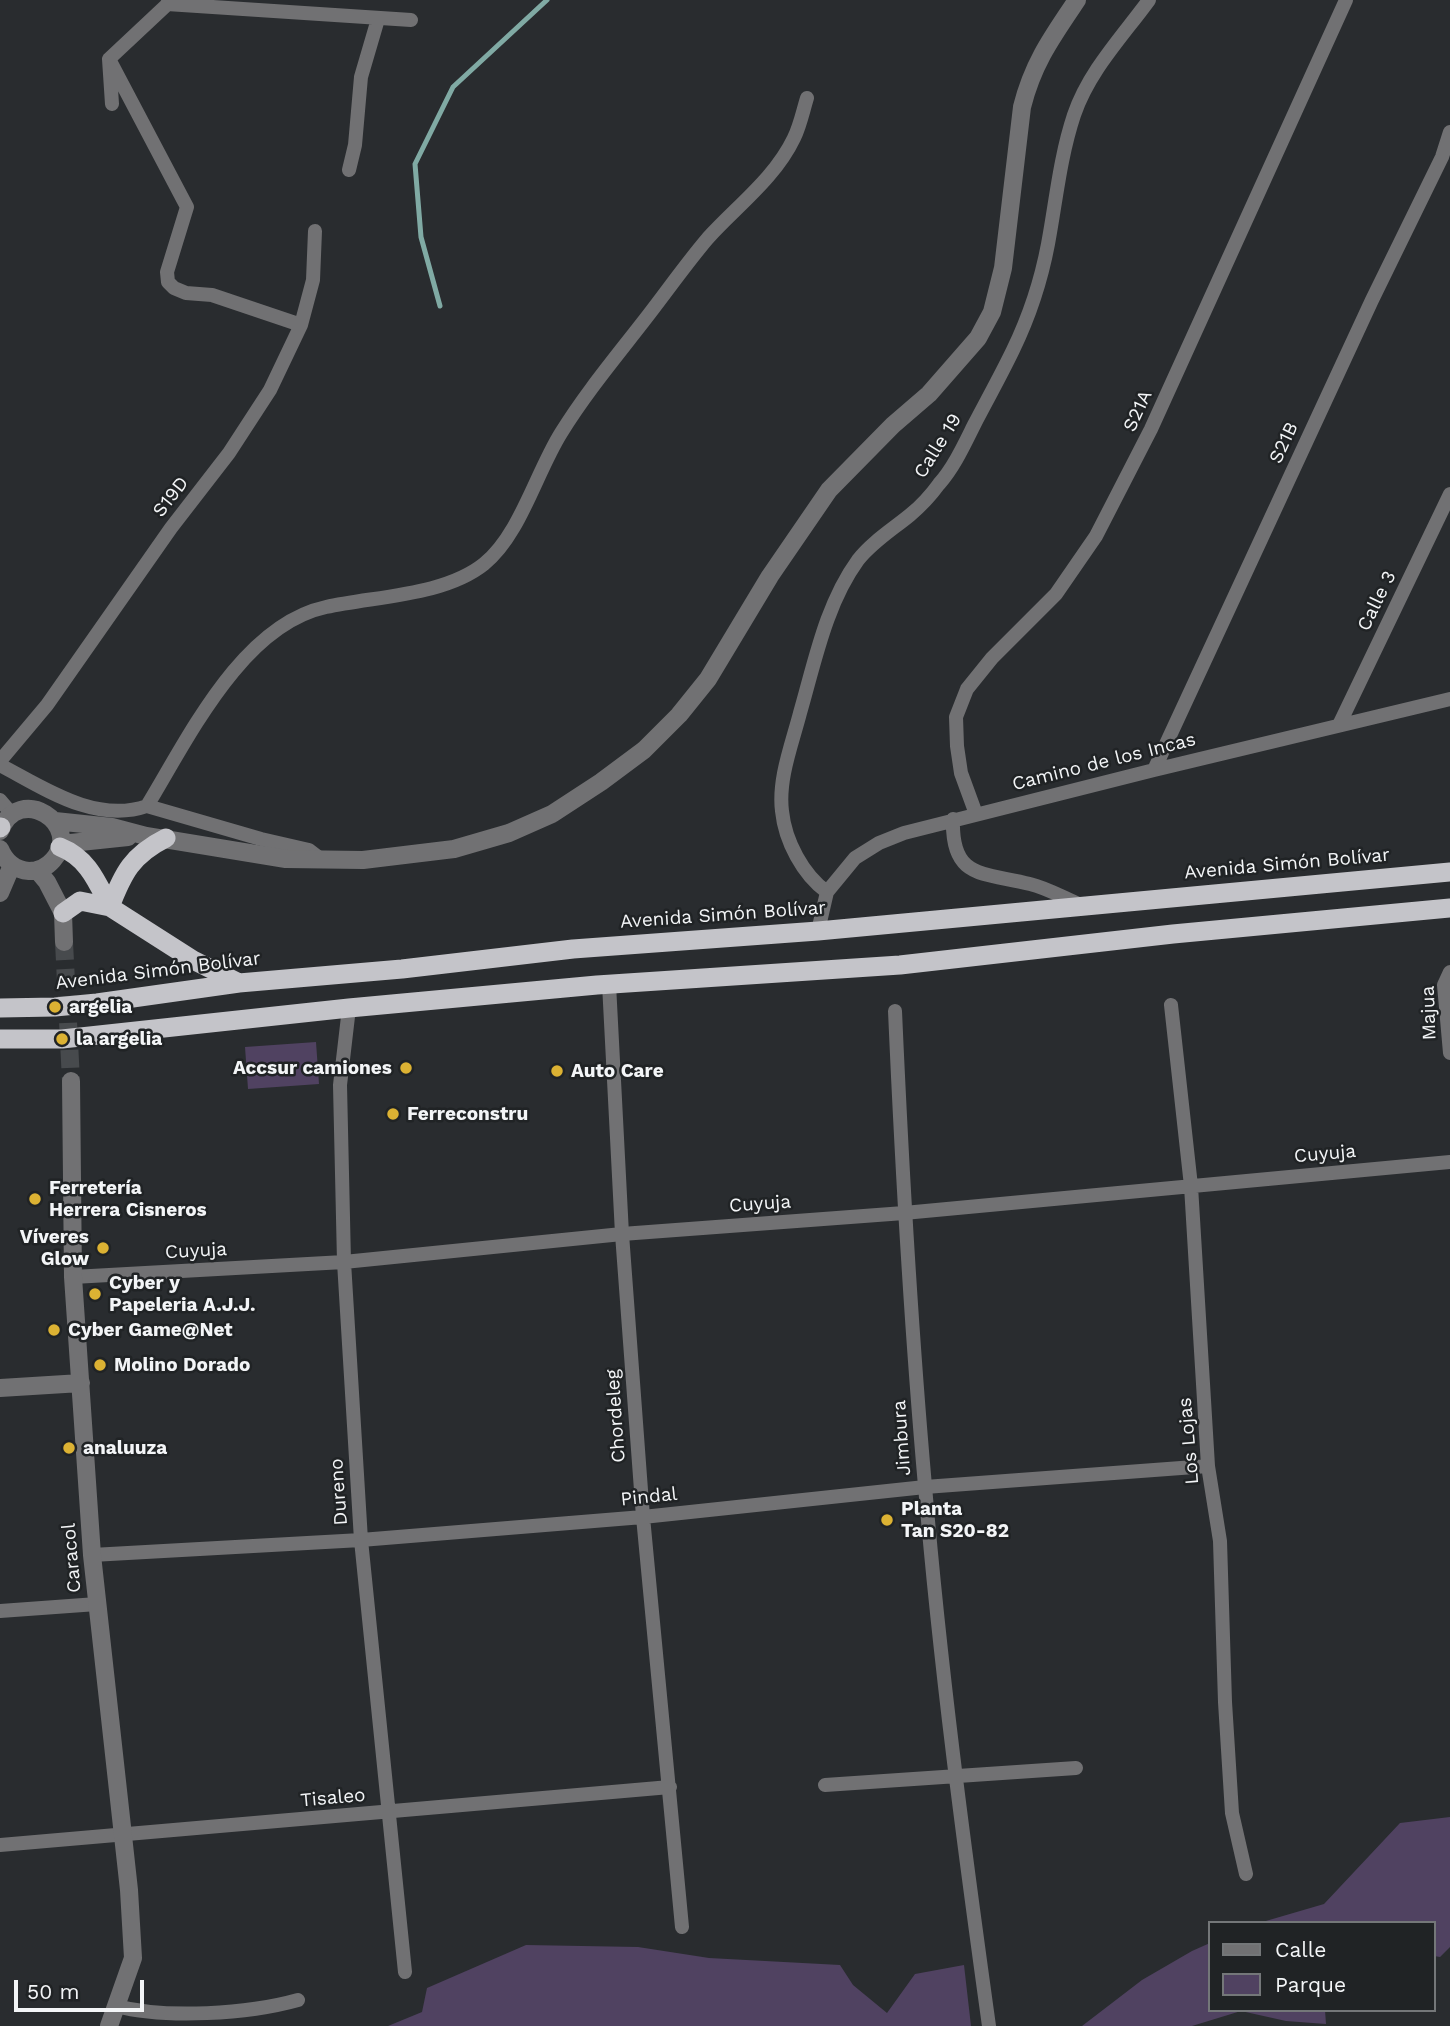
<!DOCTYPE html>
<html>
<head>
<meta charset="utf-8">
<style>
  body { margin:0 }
  #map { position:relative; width:1450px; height:2026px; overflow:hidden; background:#292c2f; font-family:"Work Sans",sans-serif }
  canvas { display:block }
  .legend { position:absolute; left:1208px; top:1921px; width:228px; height:91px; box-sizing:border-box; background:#202325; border:2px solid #747779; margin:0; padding:9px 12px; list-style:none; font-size:21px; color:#f3f5f7 }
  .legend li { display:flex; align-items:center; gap:14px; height:35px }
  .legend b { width:35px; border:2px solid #747779 }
  .scale { position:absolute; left:14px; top:1980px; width:130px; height:32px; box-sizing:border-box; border:4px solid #f3f5f7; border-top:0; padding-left:9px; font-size:21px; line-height:24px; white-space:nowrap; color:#f3f5f7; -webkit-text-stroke:5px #202325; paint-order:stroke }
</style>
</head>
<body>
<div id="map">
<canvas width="1450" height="2026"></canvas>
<ul class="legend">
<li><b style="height:9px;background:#717173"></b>Calle</li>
<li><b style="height:19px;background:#504261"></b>Parque</li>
</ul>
<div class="scale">50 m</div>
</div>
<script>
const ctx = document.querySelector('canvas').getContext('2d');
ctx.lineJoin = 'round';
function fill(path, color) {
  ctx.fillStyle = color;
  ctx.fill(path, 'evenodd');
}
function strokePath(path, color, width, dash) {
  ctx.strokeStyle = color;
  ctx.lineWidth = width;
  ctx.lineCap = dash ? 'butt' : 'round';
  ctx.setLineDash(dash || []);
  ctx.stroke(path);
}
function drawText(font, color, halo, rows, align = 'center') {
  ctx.font = font + ' "Work Sans",sans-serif';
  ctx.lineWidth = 5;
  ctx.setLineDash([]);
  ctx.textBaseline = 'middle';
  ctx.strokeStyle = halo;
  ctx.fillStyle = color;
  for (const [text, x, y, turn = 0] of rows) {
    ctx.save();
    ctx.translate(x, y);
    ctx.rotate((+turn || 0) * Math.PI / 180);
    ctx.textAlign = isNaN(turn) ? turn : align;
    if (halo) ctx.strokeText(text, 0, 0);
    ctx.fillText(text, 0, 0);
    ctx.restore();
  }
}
const green = new Path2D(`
  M316 1042 319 1084 248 1089 245 1047Z
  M1450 1817V1947L1440 1957 1434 1956V1923H1259L1324 1904 1400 1823Z
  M1210 1943V2010H1325L1326 2024 1286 2021 1241 2011 1192 2026H1082L1142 1980 1192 1951Z
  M526 1945 638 1947 709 1958 840 1965 853 1985 887 2013 915 1974 964 1965 971 2026H388L422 2012 427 1988Z`);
const stream = new Path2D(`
  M440 306 421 237 415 164 453 87 547 0`);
const tertiaryTunnel = new Path2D(`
  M64 942 71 1081`);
const minor = new Path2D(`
  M167 4 411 20
  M109 59 187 207 167 272 168 282 174 288 186 293 212 295 301 325
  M112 104 109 59 172 0
  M349 170 355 145 361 77 378 19
  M1339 725 1450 494
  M0 761 47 705 171 528 229 453 270 390 301 325 313 280 315 231
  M0 765C44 788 95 824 147 806 189 737 242 625 326 607 375 596 444 596 484 564 520 535 536 473 561 433 585 394 615 358 643 322 665 294 685 265 708 238 737 206 775 178 794 138 800 126 803 111 807 98
  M1154 770 1372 300 1442 157 1450 132
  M0 800 12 814
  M147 806 261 839 309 850 322 860
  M976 814 961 773 957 746 956 717 967 689 992 658 1056 594 1096 536 1151 429 1346 0
  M953 819C951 880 984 872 1030 884 1047 888 1064 898 1081 905
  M827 892C803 875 785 841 782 811 778 779 792 744 800 713 815 661 826 604 858 560 872 542 893 529 910 515 921 506 931 495 939 484 954 467 964 445 974 425 987 400 1001 375 1013 350 1029 317 1041 281 1048 244 1056 201 1060 157 1074 115 1089 71 1122 37 1149 0
  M818 931 827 892 855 858 879 843 904 833 1154 770 1450 699
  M1450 972 1444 985 1450 1053
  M609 984 622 1234 643 1517 682 1927
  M1171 1005 1191 1186 1208 1466 1220 1541 1225 1702 1232 1813 1246 1874
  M349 1008 340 1085 344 1262 361 1540 405 1972
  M895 1011C902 1170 911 1328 925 1486 940 1666 964 1846 989 2026
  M73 1277 344 1262 622 1234 904 1213 1450 1162
  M92 1555 361 1540 643 1517 925 1487 1208 1466
  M0 1611 97 1604
  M825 1785 1076 1768
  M0 1845 670 1787
  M116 2006C166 2019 248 2014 298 2000`);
const tertiary = new Path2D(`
  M55 821 112 827 146 836 286 859 363 860 454 849 509 833 552 814 601 782 644 750 679 715 708 679 770 576 829 490 893 425 929 394 978 338 992 312 1003 268 1022 107C1033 63 1052 37 1077 0
  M0 831C19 782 84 825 53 860 47 867 38 871 29 871 15 870 5 861 0 849
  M61 844 128 837
  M37 870 47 882 63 913 64 942
  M0 893 12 865
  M71 1081 73 1277 92 1555 129 1890 133 1958 109 2026
  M0 1388 81 1383`);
const trunk = new Path2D(`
  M0 828 1 827
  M60 847C88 858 97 882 110 907
  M110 907C123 873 132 855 166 838
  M63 913 80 901 110 907 193 960 239 983
  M0 1008 55 1007 97 1003 239 983 402 969 573 949 818 931 1450 872
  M0 1039H62L349 1008 597 985 900 965 1173 934 1450 908`);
const markers = [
  [55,1007,7,"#dcb233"],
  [62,1039,7,"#dcb233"],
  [406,1068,7,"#dcb233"],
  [557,1071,7,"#dcb233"],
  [393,1114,7,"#dcb233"],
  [35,1199,7,"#dcb233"],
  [103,1248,7,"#dcb233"],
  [95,1294,7,"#dcb233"],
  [54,1330,7,"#dcb233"],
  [100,1365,7,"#dcb233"],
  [69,1448,7,"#dcb233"],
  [887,1520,7,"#dcb233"]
];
const streetNames = [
  ["S21A",1138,411,-65],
  ["S21B",1284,443,-65],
  ["Calle 19",938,446,-58],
  ["S19D",171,497,-52],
  ["Calle 3",1377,601,-64],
  ["Camino de los Incas",1104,762,-14],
  ["Avenida Simón Bolívar",1287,864,-5],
  ["Avenida Simón Bolívar",723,915,-4],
  ["Avenida Simón Bolívar",158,971,-7],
  ["Majua",1429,1013,-92],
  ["Cuyuja",1325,1154,-5],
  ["Cuyuja",760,1204,-4],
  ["Cuyuja",196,1251,-3],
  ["Chordeleg",616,1416,-94],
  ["Jimbura",902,1438,-94],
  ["Los Lojas",1189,1441,-95],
  ["Dureno",339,1492,-94],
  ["Pindal",649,1497,-6],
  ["Caracol",72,1558,-95],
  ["Tisaleo",333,1798,-5]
];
const poiNames = [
  ["argelia",69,1007],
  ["la argelia",76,1039],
  ["Accsur camiones",392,1068,"right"],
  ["Auto Care",571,1071],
  ["Ferreconstru",407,1114],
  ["Ferretería",49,1188],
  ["Herrera Cisneros",49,1210],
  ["Víveres",89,1237,"right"],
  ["Glow",89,1259,"right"],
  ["Cyber y",109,1283],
  ["Papeleria A.J.J.",109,1305],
  ["Cyber Game@Net",68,1330],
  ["Molino Dorado",114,1365],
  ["analuuza",83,1448],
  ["Planta",901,1509],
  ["Tan S20-82",901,1531]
];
fill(green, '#504261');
strokePath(stream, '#80aaa4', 5);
strokePath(tertiaryTunnel, '#474a4d', 18, [18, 9]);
strokePath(minor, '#717173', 14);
strokePath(tertiary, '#717173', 18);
strokePath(trunk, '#c4c4c9', 19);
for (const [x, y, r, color] of markers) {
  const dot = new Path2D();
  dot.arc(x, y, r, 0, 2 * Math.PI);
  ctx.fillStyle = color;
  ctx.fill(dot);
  strokePath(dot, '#202325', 2.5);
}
drawText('19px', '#f3f5f7', '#202325', streetNames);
drawText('bold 19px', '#f3f5f7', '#202325', poiNames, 'left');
</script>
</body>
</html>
